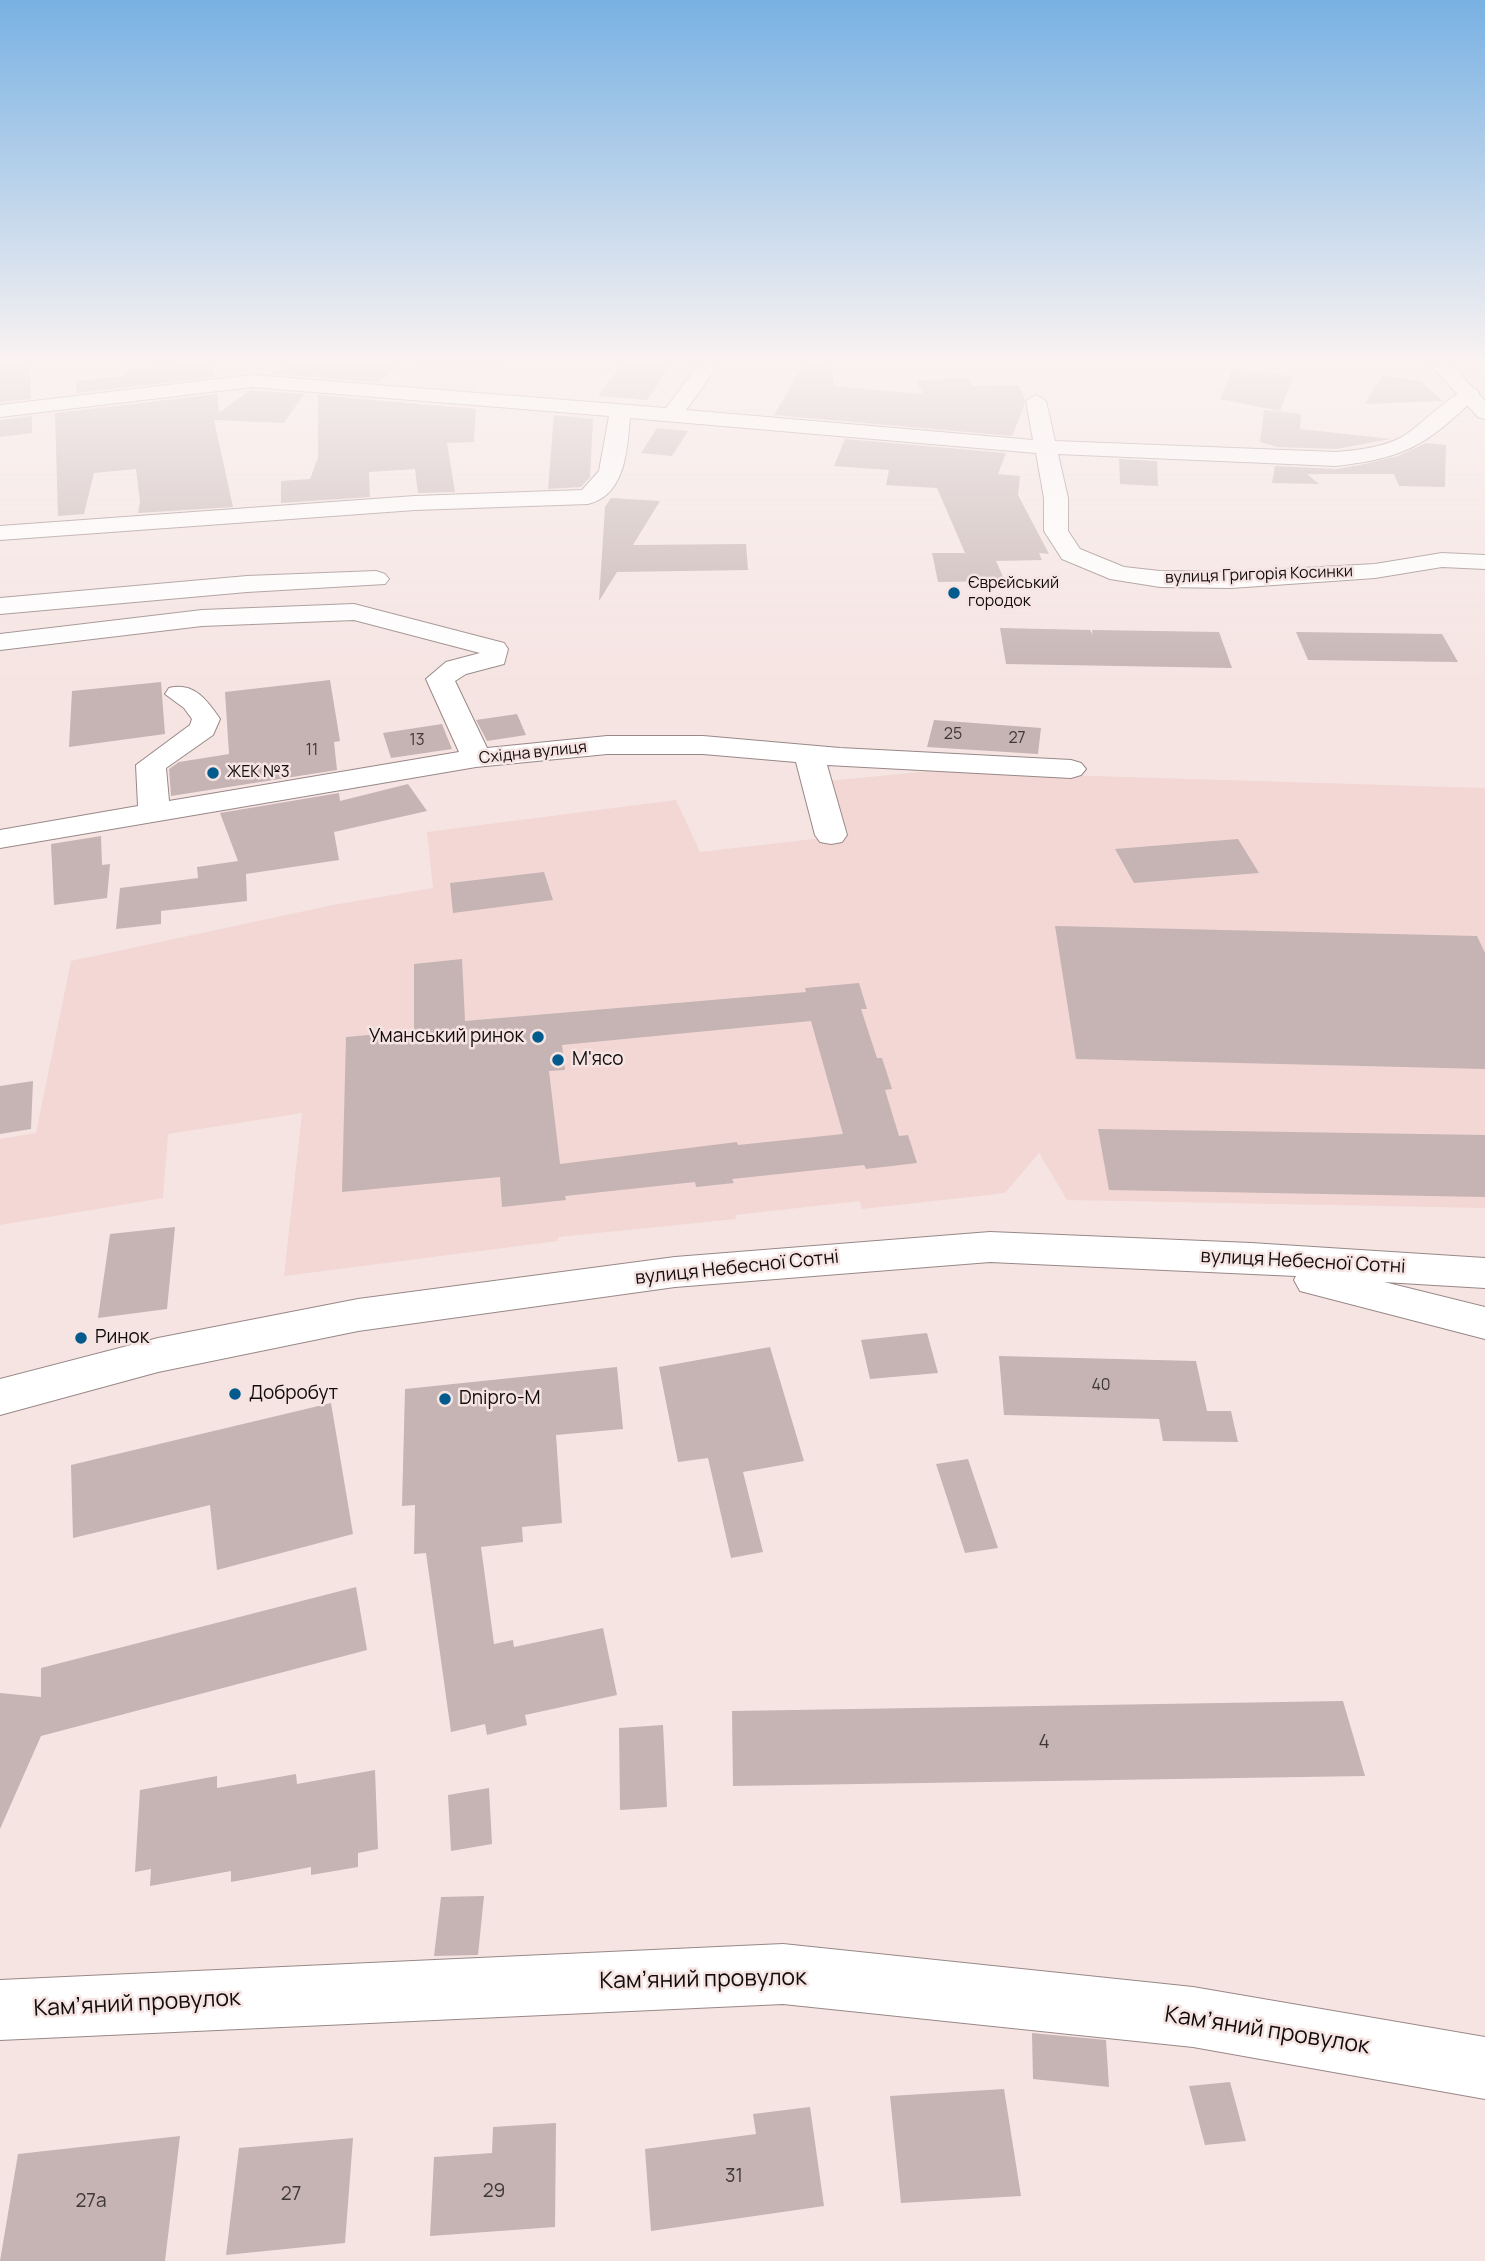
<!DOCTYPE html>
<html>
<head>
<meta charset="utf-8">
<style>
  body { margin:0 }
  canvas { display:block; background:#f5e4e2 }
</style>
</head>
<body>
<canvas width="1485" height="2261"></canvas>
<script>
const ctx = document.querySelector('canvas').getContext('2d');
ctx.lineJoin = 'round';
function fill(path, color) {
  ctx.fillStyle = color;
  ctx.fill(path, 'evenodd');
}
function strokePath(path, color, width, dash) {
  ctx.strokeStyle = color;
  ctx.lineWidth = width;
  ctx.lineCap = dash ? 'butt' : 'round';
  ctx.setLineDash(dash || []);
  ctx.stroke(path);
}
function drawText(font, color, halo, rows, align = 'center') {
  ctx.font = font + ' Manrope,sans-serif';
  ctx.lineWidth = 5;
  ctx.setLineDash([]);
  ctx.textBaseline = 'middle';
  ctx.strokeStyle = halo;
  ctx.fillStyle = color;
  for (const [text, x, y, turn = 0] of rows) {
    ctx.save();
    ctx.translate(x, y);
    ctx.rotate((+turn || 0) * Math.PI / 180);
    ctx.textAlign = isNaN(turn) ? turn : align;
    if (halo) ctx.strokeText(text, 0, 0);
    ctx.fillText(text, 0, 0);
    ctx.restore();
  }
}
const built = new Path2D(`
  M417 364H500L473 391 395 384Z
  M930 771 1485 788V1208L1067 1200 1039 1153 1005 1193 862 1209 860 1201 735 1215 736 1219 558 1237V1241L284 1276 302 1113 168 1134 163 1198 0 1225V1139L36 1133 71 961 333 905 433 888 427 832 676 800 700 852 849 835 828 781Z`);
const building = new Path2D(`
  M0 364H30L31 399 0 402Z
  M180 364H213L215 377 77 393 76 381 125 376V372L130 369Z
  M285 364H401L379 382 319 378V373L315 377 271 374Z
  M622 364H672L647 400 598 396Z
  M804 364H831L834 386 923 394 916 380 969 378 973 386 1018 385 1025 399 1023 409 1012 436 774 415Z
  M1232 369 1293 376 1280 411 1220 399Z
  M1382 375 1421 381 1443 401 1365 404Z
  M250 390 304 394 284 423 214 420 233 507 138 513 140 502 136 469 94 473 84 514 58 516 55 413 217 394 219 413Z
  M318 395 476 409 474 442 447 443 455 492 418 493 415 469 369 472 370 497 281 503V481L310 479 318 458Z
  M1264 410 1301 414 1300 429 1391 439 1336 449 1278 447 1260 442Z
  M554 415 593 419 590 477 581 487 548 489Z
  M32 416V433L0 437V420Z
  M657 428 688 431 672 456 641 453Z
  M845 439 1006 453 998 474 1020 476 1018 495 1049 554 1039 553 1042 560 996 561 1005 581 938 582 932 553H965L937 488 886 485 889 470 834 466Z
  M1426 443 1446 445 1445 487 1399 486 1394 474H1307L1319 484 1272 483 1275 466 1336 469 1360 465 1398 456Z
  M1119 459 1157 461 1158 486 1120 484Z
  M611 498 660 501 633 545 746 544 748 570 617 572 599 601 605 507Z
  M1000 628 1090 630 1093 635 1092 630 1219 632 1232 668 1006 664Z
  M1296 632 1442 634 1458 662 1308 660Z
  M330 680 340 741 334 742 337 770 171 796 169 769 179 762 229 754 225 692Z
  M161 682 165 734 69 747 72 691Z
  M517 714 526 735 487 741 476 720Z
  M934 720 1041 728 1038 754 927 747Z
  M442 724 452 749 391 758 383 733Z
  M408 784 427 811 334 832 339 860 246 874 247 901 161 911V924L116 929 120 888 198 878 197 867 238 861 220 813 339 793 340 801Z
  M101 836 102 865 110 864 107 898 54 905 51 844Z
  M1238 839 1259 873 1134 883 1115 849Z
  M544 872 553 900 453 913 450 883Z
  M1055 926 1477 936 1485 953V1069L1076 1059Z
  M462 959 465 1021 806 992 805 988 859 983 867 1009H861L877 1058H882L892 1089 885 1090 899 1136 908 1135 917 1163 866 1169 864 1165 732 1179 734 1183 696 1187 695 1182 565 1196 566 1200 502 1207 500 1177 342 1192 346 1037 414 1031V964ZM811 1021 843 1134 738 1145 737 1142 560 1164 549 1071 565 1070 562 1045Z
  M33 1081 31 1129 0 1134V1086Z
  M1098 1129 1485 1135V1197L1109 1190Z
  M175 1227 167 1309 98 1318 110 1234Z
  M927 1333 938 1373 870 1379 861 1340Z
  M770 1347 804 1461 743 1472 763 1552 731 1558 708 1458 678 1462 659 1367Z
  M999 1356 1196 1361 1207 1411H1231L1238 1442 1163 1441 1159 1419 1004 1415Z
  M617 1367 623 1429 556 1435 562 1523 522 1527 523 1542 481 1547 494 1644 513 1640 514 1647 603 1628 617 1695 525 1715 527 1725 487 1735 485 1724 451 1732 426 1553 414 1554 415 1505 402 1506 405 1389Z
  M331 1403 353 1534 217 1570 210 1505 73 1538 71 1465Z
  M968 1459 998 1548 965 1553 936 1464Z
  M356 1587 367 1650 41 1736 0 1829V1693L41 1697V1668Z
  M1343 1701 1365 1776 733 1786 732 1711Z
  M663 1725 667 1807 620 1810 619 1728Z
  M375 1770 378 1849 358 1853V1867L311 1875V1867L231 1882V1871L150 1886 151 1869 135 1872 140 1790 217 1776V1788L296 1774 297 1784Z
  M489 1788 492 1844 451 1851 448 1795Z
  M484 1896 478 1955 434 1956 441 1897Z
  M1032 2033 1106 2040 1109 2087 1033 2079Z
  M1230 2082 1246 2141 1205 2145 1189 2086Z
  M1004 2089 1021 2196 901 2203 890 2096Z
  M810 2107 824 2206 651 2231 645 2149 756 2134 753 2114Z
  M556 2123 555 2227 430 2236 434 2157 492 2153 493 2127Z
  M180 2136 165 2261H0L18 2154Z
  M353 2138 345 2243 226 2255 239 2148Z`);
const minor = new Path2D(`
  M699 364H719L686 410 1033 440 1026 401 1036 395 1046 401 1055 441 1336 452C1358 450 1380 448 1400 438 1421 428 1457 384 1476 389L1479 393 1476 397C1427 445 1405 458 1336 466L1058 454 1068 498V531L1080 549 1124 567 1160 571 1231 572 1375 564 1442 553 1485 555V569L1442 567 1375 578 1231 588 1160 587 1110 579 1062 559 1044 531V498L1036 453 630 418C627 449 626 495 588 504L415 510 0 540V526L415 496 582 490 599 471 609 416 252 387 0 417V405L252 375 666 408Z
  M376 571 385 574 389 579 385 584 247 592 0 614V598L247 576Z
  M354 604 504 643 508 649 504 664 466 674 455 681 487 748 607 736H703L840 748 1071 760 1081 763 1086 769 1081 775 1071 778 827 765 847 835 842 842 831 844 820 842 815 835 796 762 703 754H607L476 767 0 848V830L138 806 136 765 190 725 192 719 184 708 165 694 169 688C194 682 207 700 220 719L213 735 166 768 169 801 459 752 426 679 446 662 480 653 354 620 202 626 0 650V634L202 610Z
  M783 1944 1193 1987 1485 2037V2099L1193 2047 783 2004 0 2040V1980Z`);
const major = new Path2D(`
  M1430 364H1451L1485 401V419L1478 417Z
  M990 1232 1251 1243 1485 1258V1288L1384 1282 1485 1307V1339L1300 1291 1294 1280 1296 1276 990 1262 675 1287 358 1331 158 1372 0 1415V1379L158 1338 358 1299 675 1257Z`);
const markers = [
  [954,593,7,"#035a8c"],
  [213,773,7,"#035a8c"],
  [538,1037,7,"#035a8c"],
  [558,1060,7,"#035a8c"],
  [81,1338,7,"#035a8c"],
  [235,1394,7,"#035a8c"],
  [445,1399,7,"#035a8c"]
];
const farStreetnames = [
  ["вулиця Григорія Косинки",1259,575,-2],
  ["Східна вулиця",533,753,-6]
];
const farPoinames = [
  ["Єврєйський",968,584],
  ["городок",968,602],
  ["ЖЕК №3",227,773]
];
const numberNames = [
  ["25",953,735],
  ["27",1017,739],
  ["13",417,741],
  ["11",312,751],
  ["40",1101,1386]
];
const poiNames = [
  ["Уманський ринок",524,1037,"right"],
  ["М'ясо",572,1060],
  ["Ринок",95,1338],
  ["Добробут",249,1394],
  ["Dnipro-M",459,1399]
];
const streetNames = [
  ["вулиця Небесної Сотні",1303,1262,3],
  ["вулиця Небесної Сотні",737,1268,-6]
];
const nearNumbernames = [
  ["4",1044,1743],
  ["31",734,2177],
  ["29",494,2192],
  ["27",291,2195],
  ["27а",91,2202]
];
const nearStreetnames = [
  ["Камʼяний провулок",703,1980,-1],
  ["Камʼяний провулок",137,2004,-3],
  ["Камʼяний провулок",1267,2031,9]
];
fill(built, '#f2d7d5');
fill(building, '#c5b4b3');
strokePath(minor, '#988887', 2);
strokePath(major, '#988887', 2);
fill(minor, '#fff');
fill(major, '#fff');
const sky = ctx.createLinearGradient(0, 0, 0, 681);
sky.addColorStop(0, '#78b1e3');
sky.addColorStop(0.53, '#faf3f2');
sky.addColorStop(1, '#faf3f200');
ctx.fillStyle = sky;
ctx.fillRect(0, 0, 1485, 681);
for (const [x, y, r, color] of markers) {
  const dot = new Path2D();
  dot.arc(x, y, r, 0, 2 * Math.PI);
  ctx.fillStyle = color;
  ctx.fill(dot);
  strokePath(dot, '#f5e4e2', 2.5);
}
drawText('16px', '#120d0c', '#f5e4e2', farStreetnames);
drawText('16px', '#120d0c', '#f5e4e2', farPoinames, 'left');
drawText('16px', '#3f3736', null, numberNames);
drawText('19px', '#120d0c', '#f5e4e2', poiNames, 'left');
drawText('19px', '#120d0c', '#f5e4e2', streetNames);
drawText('19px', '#3f3736', null, nearNumbernames);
drawText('23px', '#120d0c', '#f5e4e2', nearStreetnames);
</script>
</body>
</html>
